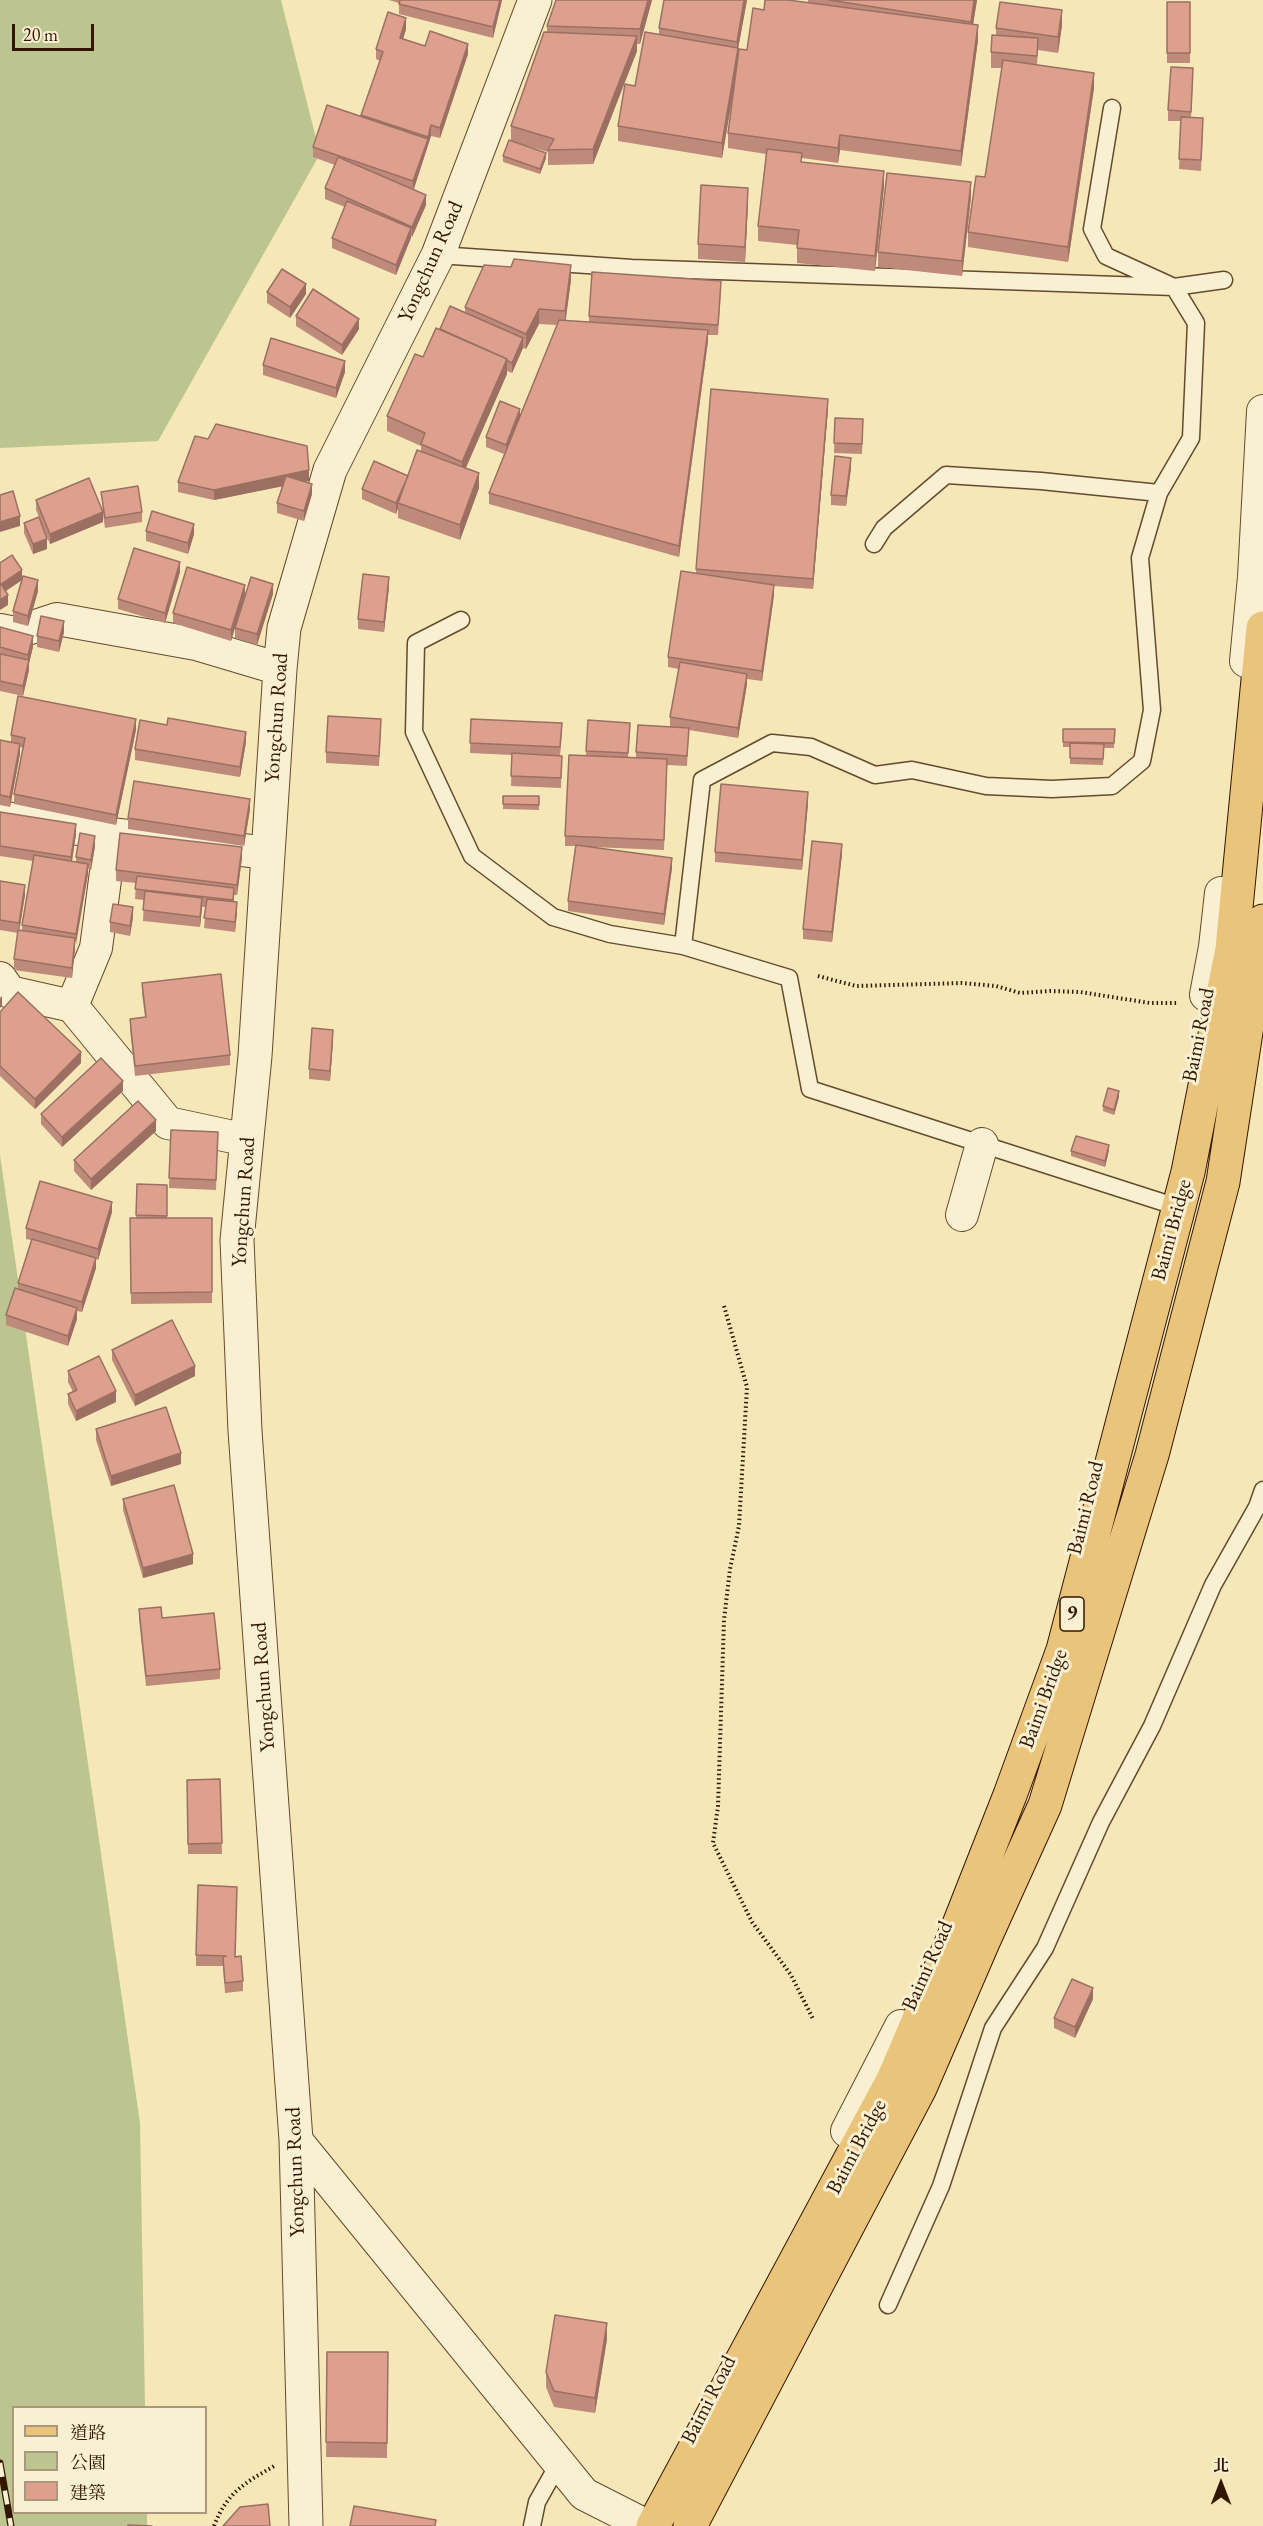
<!DOCTYPE html>
<html>
<head>
<meta charset="utf-8">
<style>
  body { margin:0 }
  #map { position:relative; width:1263px; height:2526px; overflow:hidden; background:#f6e7b8; font-family:"EB Garamond","Noto Serif TC",serif }
  canvas { display:block }
  .legend { position:absolute; left:12px; top:2406px; width:195px; height:108px; box-sizing:border-box; background:#f9efd1; border:2px solid #aa987d; margin:0; padding:8px 10px; list-style:none; font-size:18px; color:#331600 }
  .legend li { display:flex; align-items:center; gap:12px; height:30px }
  .legend b { width:30px; border:2px solid #aa987d }
  .north { position:absolute; left:1191px; top:2454px; width:60px; height:60px; -webkit-text-stroke:4px #f9efd1; paint-order:stroke; rotate:0deg; font-size:16px; font-weight:700; line-height:24px; text-align:center; color:#331600 }
  .north::after { content:''; display:block; margin:auto; width:21px; height:27px; background:#331600; clip-path:polygon(50% 0,100% 100%,50% 72%,0 100%) }
  .scale { position:absolute; left:12px; top:24px; width:82px; height:27px; box-sizing:border-box; border:3px solid #331600; border-top:0; padding-left:8px; font-size:18px; line-height:21px; white-space:nowrap; color:#331600; -webkit-text-stroke:4px #f9efd1; paint-order:stroke }
</style>
</head>
<body>
<div id="map">
<canvas width="1263" height="2526"></canvas>
<ul class="legend">
<li><b style="height:8px;background:#ebc47c"></b>道路</li>
<li><b style="height:16px;background:#bcc58f"></b>公園</li>
<li><b style="height:16px;background:#dda08d"></b>建築</li>
</ul>
<div class="north">北</div>
<div class="scale">20 m</div>
</div>
<script>
const ctx = document.querySelector('canvas').getContext('2d');
ctx.lineJoin = 'round';
function fill(path, color) {
  ctx.fillStyle = color;
  ctx.fill(path, 'evenodd');
}
function strokePath(path, color, width, dash) {
  ctx.strokeStyle = color;
  ctx.lineWidth = width;
  ctx.lineCap = dash ? 'butt' : 'round';
  ctx.setLineDash(dash || []);
  ctx.stroke(path);
}
function drawText(font, color, halo, rows, align = 'center') {
  ctx.font = font + ' "EB Garamond",serif';
  ctx.lineWidth = 6;
  ctx.setLineDash([]);
  ctx.textBaseline = 'middle';
  ctx.strokeStyle = halo;
  ctx.fillStyle = color;
  for (const [text, x, y, turn = 0] of rows) {
    ctx.save();
    ctx.translate(x, y);
    ctx.rotate((+turn || 0) * Math.PI / 180);
    ctx.textAlign = isNaN(turn) ? turn : align;
    if (halo) ctx.strokeText(text, 0, 0);
    ctx.fillText(text, 0, 0);
    ctx.restore();
  }
}
const green = new Path2D(`
  M0 0H281L320 154 158 441 0 448Z
  M0 1155 140 2123 145 2407 14 2408V2512L147 2513V2526H0Z`);
const path = new Path2D(`
  M818 976 856 986 962 983 996 986 1020 993 1050 991 1080 992 1150 1003H1177
  M724 1306 747 1387 739 1526 730 1569 724 1620 718 1806 713 1843 752 1922 791 1975 813 2019
  M214 2526C227 2492 246 2482 276 2465`);
const service = new Path2D(`
  M1112 108 1092 229 1106 256 1174 287 1196 323 1191 438 1159 493 1140 558 1152 710 1142 761 1112 786 1052 789 986 786 912 770 875 775 811 747 772 743 702 780 683 946 789 978 810 1089 1165 1203
  M438 255 632 268 1174 287 1224 280
  M874 544 884 528 946 475 1041 481 1159 493
  M461 620 416 643 414 732 472 856 553 917 610 934 683 946
  M888 2305 941 2186 993 2028 1045 1948 1101 1822 1152 1726 1213 1585 1257 1507 1263 1490
  M532 2526 537 2502 559 2463`);
const minor = new Path2D(`
  M0 630 15 633 57 619 196 644 280 669
  M1246 661 1254 577 1263 411
  M0 817 111 834
  M0 978 10 992 72 1006 168 1123 247 1140
  M1206 995 1215 947 1221 893
  M72 1006 96 948 111 834 267 853
  M962 1215 982 1144
  M847 2131 901 2026
  M296 2140 584 2494 647 2526`);
const tertiary = new Path2D(`
  M306 2526 296 2140 245 1431 237 1240 255 1056 280 669 284 628 330 470 438 255 535 0`);
const primary = new Path2D(`
  M653 2526 894 2078 956 1932 1010 1795 1063 1650 1188 1172 1232 949 1263 628
  M690 2526 920 2088 983 1942 1045 1805 1152 1455 1223 1182 1263 921`);
const rail = new Path2D(`
  M0 2463 11 2526`);
const wall = new Path2D(`
  M389 0H502L493 38 399 14V3Z
  M556 0H652L640 44H637V51L593 164 548 165V152L511 141V126L547 33V26Z
  M664 0H747L738 49V55L747 50 764 10 808 3V0H977L973 24 978 40 961 166 840 150 838 163 802 158V162L884 186 875 271 797 263V245L758 241V226L766 154 728 148V133L734 88 722 158 618 141V126L659 34V28Z
  M1167 2H1190V63H1167Z
  M1062 25 1058 53 1038 50 1037 65 1094 88 1068 262 968 247V232L985 177 1002 68H991V52L996 35V28Z
  M406 29 403 39 425 46 468 54 440 138 431 136 414 189 426 205 412 237 411 236 396 275 332 248V238L345 207 325 199V188L335 165 313 157V147L361 116 380 61 376 59V49Z
  M1193 79 1191 118 1203 128 1201 171 1179 169 1181 121H1168V110Z
  M503 156 546 158 540 174 503 162Z
  M971 197 962 276 878 267V252Z
  M748 203 745 262 698 259V244Z
  M571 280 565 321 589 323V316L721 291 718 335H708V341L679 557 489 504V493L504 454 486 447V437L520 415 557 325 539 324 526 349 523 348 512 373 507 371V374L465 468 479 488 460 540 398 518V508L396 514 362 499V489L408 476 421 452V446L387 431V416L440 329 465 313V307Z
  M267 292 306 294 290 318 267 303Z
  M296 316 359 329 342 355 296 326Z
  M263 365 345 372 336 398 263 375Z
  M828 409 813 589 774 586V595L762 681 747 679V684L738 738 689 730 687 766 667 765 664 850 592 847 672 868 664 925 568 911V901L575 846H565V836L586 755 588 720 630 733 628 757 636 758V752L670 727V717L679 669 668 667V657L696 573V569Z
  M835 418 863 430 862 454 834 453Z
  M851 468 846 506 831 505V495Z
  M305 481 312 494 304 521 277 513V503L282 486 214 500 178 492V482L309 481Z
  M101 492 142 512V522L105 528 103 514V522L50 544 41 523 47 549 33 554 24 533V523L39 517 36 510V500L103 511Z
  M146 531 194 534 188 554 146 541Z
  M0 563 38 591 28 626 13 622V611L22 580 6 591 8 605Z
  M180 572 165 623 118 609V599Z
  M389 587 384 632 358 629V619Z
  M273 594 257 645 235 638V628Z
  M245 595 231 641 173 623V613Z
  M0 627 33 647 29 663V670L23 696 0 691Z
  M64 632 59 652 37 647V636Z
  M471 719 562 733 560 756H562L561 788 511 786 512 755 470 753Z
  M381 729 379 766 326 763V752Z
  M1063 729H1115L1114 748H1104L1103 765 1070 764V747H1063Z
  M136 730 116 825 14 804V794L23 748 20 747V754L10 807 0 805V740L11 742V735Z
  M246 742 240 777 135 760V749Z
  M503 796H539V810L503 809Z
  M808 803 802 870 715 862V852Z
  M250 809 244 846 128 829V818Z
  M0 812 76 834 72 861 76 862V857L95 846 91 870 88 869V874L75 944 72 978 14 970V959L18 933 0 930V881L25 895 19 930 22 931V925L33 861 0 856Z
  M842 854 832 942 803 939V929Z
  M242 858 237 895H234V902L237 912 235 932 204 928 206 907H202L200 927 143 921 144 900 135 899 136 883 116 881V870Z
  M133 917 130 936 110 932V922Z
  M142 983 230 1055V1065L135 1076 130 1029V1019L145 1017 142 993Z
  M0 1012 81 1063 35 1109 0 1076Z
  M333 1040 330 1081 309 1079V1069Z
  M123 1091 62 1147 41 1124V1114Z
  M1119 1097 1114 1115 1103 1111V1106Z
  M171 1130 218 1132 216 1190 169 1188Z
  M156 1131 91 1190 74 1171V1160Z
  M1109 1150 1105 1167 1071 1156V1151Z
  M137 1184 167 1185V1218H212V1303L131 1304 130 1218H136Z
  M112 1212 98 1260 96 1259V1268L82 1312 77 1311V1319L68 1346 6 1325V1315L18 1289V1283L31 1240 26 1239V1228Z
  M112 1350 195 1376 135 1406 112 1360Z
  M68 1371 116 1402 76 1421 68 1404V1394L73 1392 68 1382Z
  M96 1429 181 1464 111 1486 96 1440Z
  M123 1499 193 1564 143 1578 123 1510Z
  M139 1609 220 1669V1679L146 1686 139 1619Z
  M220 1779 222 1854H188L187 1780Z
  M196 1955 236 1957 243 1981V1991L225 1993 223 1966H196Z
  M1093 1999 1075 2038 1054 2028V2018Z
  M607 2339 595 2413 554 2407 546 2387V2372Z
  M327 2352H388L387 2458 326 2457Z`);
const shadedWall = new Path2D(`
  M500 0H502L493 38V27Z
  M648 0H652L640 44V29Z
  M744 0H747L738 49V63L722 158V143L737 55V42Z
  M974 0H977L971 38V22Z
  M1062 10V25L1058 53V37Z
  M406 18V29L400 49V38Z
  M978 25V40L961 166V151Z
  M637 36V51L593 164V149Z
  M468 44V54L440 138V128Z
  M1094 73V88L1068 262V247Z
  M431 125V136L413 191V181Z
  M840 135V150L838 163V148Z
  M546 153V158L540 174V169Z
  M884 171V186L875 271V256Z
  M971 182V197L962 276V261Z
  M748 188V203L745 262V247Z
  M426 195V205L412 237V227Z
  M411 228V238L396 275V265Z
  M571 265V280L565 326V311Z
  M306 284V294L290 318V307Z
  M539 309V324L526 349V334Z
  M359 319V329L342 355V345Z
  M708 330V341L679 557V546Z
  M523 338V348L512 373V363Z
  M507 359V374L462 477V462Z
  M345 361V372L336 398V388Z
  M828 399V409L813 589V579Z
  M520 409V419L506 455V445Z
  M851 458V468L846 506V496Z
  M309 470V481L214 500V490Z
  M479 473V488L460 540V525Z
  M408 476 398 503V508L396 514V503Z
  M312 484V494L304 521V511Z
  M103 512V522L50 544V534Z
  M20 516V526L0 532V522Z
  M194 524V534L188 554V543Z
  M47 539V549L33 554V544Z
  M180 562V572L165 623V613Z
  M22 570V580L1 594V584Z
  M389 577V587L384 632V622Z
  M38 580V591L28 626V616Z
  M273 584V594L257 645V634Z
  M245 585V595L231 641V630Z
  M774 585V595L762 681V671Z
  M8 595V605L0 610V600Z
  M64 621V632L59 652V641Z
  M33 636V647L29 663V670L23 696V686L28 664V655Z
  M747 674V684L738 738V728Z
  M136 719V730L116 825V815Z
  M246 732V742L240 777V767Z
  M20 744V754L10 807V797Z
  M808 792V803L802 870V860Z
  M250 799V809L244 846V836Z
  M76 824V834L71 867V857Z
  M95 836V846L91 870V860Z
  M842 844V854L832 942V932Z
  M242 847V858L237 895V885Z
  M672 858V868L664 925V914Z
  M88 864V874L76 944V934Z
  M25 885V895L19 933V923Z
  M202 898V908L200 927V917Z
  M237 902V912L235 932V922Z
  M133 907V917L130 936V926Z
  M75 938V949L72 978V968Z
  M2 996V1006L0 1008V998Z
  M333 1030V1040L330 1081V1071Z
  M81 1052V1063L35 1109V1099Z
  M123 1081V1091L62 1147V1137Z
  M1119 1091V1097L1114 1115V1110Z
  M156 1120V1131L91 1190V1179Z
  M1109 1145V1150L1105 1167V1161Z
  M112 1202V1212L98 1260V1249Z
  M96 1258V1268L82 1312V1302Z
  M77 1308V1319L68 1346V1336Z
  M195 1366V1376L135 1406V1395Z
  M116 1391V1402L76 1421V1411Z
  M181 1453V1464L111 1486V1476Z
  M193 1554V1564L143 1578V1568Z
  M1093 1988V1999L1075 2038V2027Z
  M607 2323V2339L595 2413V2398Z`);
const building = new Path2D(`
  M400 0H500L493 27 399 4Z
  M556 0H648L640 29 547 26Z
  M664 0H744L737 42 659 28Z
  M765 0H788L978 25 961 151 840 135 838 148 728 133 739 49 747 50 753 8 764 10Z
  M829 0H974L971 22Z
  M1000 2 1062 10 1058 37 996 28Z
  M1167 2H1190V53H1167Z
  M388 12 406 18 400 38 425 46 430 31 468 44 440 128 431 125 428 137 361 115 383 52 376 49Z
  M544 32 637 36 593 149 548 150 554 139 511 126Z
  M645 32 738 48 722 143 618 126 625 84 635 86Z
  M992 35 1038 38 1037 56 991 52Z
  M1003 60 1094 73 1068 247 968 232 976 176 985 177Z
  M1171 67 1193 68 1191 112 1168 110Z
  M327 105 428 139 413 181 313 147Z
  M1181 117 1203 118 1201 160 1179 159Z
  M509 140 546 153 540 169 503 156Z
  M767 149 802 153 801 162 884 171 875 256 797 248 799 230 758 226Z
  M338 157 426 195 412 227 325 188Z
  M887 173 971 182 962 261 878 252Z
  M701 185 748 188 745 247 698 244Z
  M347 201 411 228 396 265 332 238Z
  M514 259 571 265 565 311 539 309 526 334 465 307 484 265 511 267Z
  M282 269 306 284 290 307 267 292Z
  M592 272 721 281 718 325 589 316Z
  M313 289 359 319 342 345 296 316Z
  M450 306 523 338 512 363 506 360 507 359 440 329Z
  M559 320 708 330 679 546 489 493Z
  M436 328 507 359 462 462 421 444 425 433 387 416 415 354 423 357Z
  M271 338 345 361 336 388 263 365Z
  M711 389 828 399 813 579 696 569Z
  M500 401 520 409 506 445 486 437Z
  M835 418 863 419 862 444 834 443Z
  M216 424 307 446 309 470 214 490 178 482 195 436 208 439Z
  M417 450 479 473 460 525 398 503Z
  M835 456 851 458 846 496 831 495Z
  M374 461 408 476 396 503 362 489Z
  M286 476 312 484 304 511 277 503Z
  M89 478 103 512 50 534 36 500Z
  M138 486 142 512 105 518 101 492Z
  M13 491 20 516 0 522V495Z
  M152 511 194 524 188 543 146 531Z
  M39 517 47 539 33 544 24 523Z
  M134 548 180 562 165 613 118 599Z
  M12 555 22 570 1 584 8 595 0 600V563Z
  M187 567 245 585 231 630 173 613Z
  M681 571 774 585 762 671 668 657Z
  M363 574 389 577 384 622 358 619Z
  M23 576 38 580 28 616 13 611Z
  M251 577 273 584 257 634 235 628Z
  M41 616 64 621 59 641 37 636Z
  M0 627 33 636 28 655 0 647Z
  M0 654 29 660 23 686 0 681Z
  M680 662 747 674 738 728 670 717Z
  M18 696 136 719 116 815 14 794 25 738 11 735Z
  M328 716 381 719 379 756 326 752Z
  M168 718 246 732 240 767 135 749 140 720 167 725Z
  M471 719 562 723 560 747 470 743Z
  M588 720 630 723 628 753 586 751Z
  M638 725 689 728 687 756 636 752Z
  M1063 729H1115L1114 743 1063 742Z
  M0 740 20 744 10 797 0 795Z
  M1070 743 1104 744 1103 759 1070 758Z
  M512 753 562 756 561 778 511 776Z
  M569 755 667 759 664 840 565 836Z
  M134 781 250 799 244 836 128 818Z
  M721 784 808 792 802 860 715 852Z
  M503 796H539V805L503 804Z
  M0 812 76 824 71 857 0 846Z
  M80 833 95 836 91 860 76 857Z
  M120 833 242 847 237 885 116 870Z
  M812 841 842 844 832 932 803 929Z
  M576 845 672 858 664 914 568 901Z
  M34 855 88 864 76 934 22 925Z
  M137 876 234 888 233 900 135 889Z
  M0 881 25 885 19 923 0 920Z
  M145 891 202 898 200 917 143 910Z
  M207 899 237 902 235 922 204 918Z
  M113 904 133 907 130 926 110 922Z
  M18 930 75 938 72 968 14 959Z
  M221 974 230 1055 135 1066 130 1019 146 1017 142 983Z
  M18 992 81 1052 35 1099 0 1066V1012Z
  M312 1028 333 1030 330 1071 309 1069Z
  M101 1058 123 1081 62 1137 41 1114Z
  M1108 1088 1119 1091 1114 1110 1103 1106Z
  M138 1101 156 1120 91 1179 74 1160Z
  M171 1130 218 1132 216 1180 169 1178Z
  M1076 1136 1109 1145 1105 1161 1071 1151Z
  M40 1181 112 1202 98 1249 26 1228Z
  M137 1184 167 1185V1216L136 1215Z
  M130 1218H212V1292L131 1293Z
  M32 1239 96 1258 82 1302 18 1283Z
  M15 1288 77 1308 68 1336 6 1315Z
  M172 1320 195 1366 135 1395 112 1350Z
  M99 1356 116 1391 76 1411 68 1394 77 1390 68 1371Z
  M166 1407 181 1453 111 1476 96 1429Z
  M174 1485 193 1554 143 1568 123 1499Z
  M161 1607 162 1618 214 1613 220 1669 146 1676 139 1609Z
  M220 1779 222 1843 188 1844 187 1780Z
  M198 1885 237 1887 235 1957 241 1956 243 1981 225 1983 223 1957 226 1956 196 1955Z
  M1072 1979 1093 1988 1075 2027 1054 2018Z
  M555 2315 607 2323 595 2398 554 2391 546 2372Z
  M327 2352H388L387 2443 326 2442Z
  M268 2504 270 2526H223L240 2507Z
  M354 2506 436 2520 435 2526H350Z
  M128 2525 152 2526H128Z`);
const shields = [
  [1072,1614,24]
];
const shieldNames = [
  ["9",1072,1614]
];
const streetNames = [
  ["Yongchun Road",431,262,-66],
  ["Yongchun Road",277,718,-86],
  ["Baimi Road",1199,1035,-79],
  ["Yongchun Road",244,1202,-86],
  ["Baimi Bridge",1172,1230,-75],
  ["Baimi Road",1086,1508,-76],
  ["Yongchun Road",264,1687,-94],
  ["Baimi Bridge",1044,1699,-70],
  ["Baimi Road",928,1966,-66],
  ["Baimi Bridge",857,2147,-62],
  ["Yongchun Road",296,2172,-92],
  ["Baimi Road",709,2400,-63]
];
fill(green, '#bcc58f');
strokePath(service, '#644a2e', 19);
strokePath(minor, '#644a2e', 34);
strokePath(tertiary, '#644a2e', 35);
strokePath(primary, '#331600', 35);
strokePath(path, '#331600', 4, [1.5, 3]);
strokePath(service, '#f9efd1', 16);
strokePath(minor, '#f9efd1', 32);
strokePath(tertiary, '#f9efd1', 33);
strokePath(primary, '#ebc47c', 33);
strokePath(rail, '#331600', 7);
strokePath(rail, '#f9efd1', 4.5, [14]);
fill(wall, '#be8a79');
fill(shadedWall, '#9b7063');
fill(building, '#dda08d');
strokePath(building, '#9b7063', 1.5);
for (const [x, y, w] of shields) {
  const box = new Path2D();
  box.roundRect(x - w / 2, y - 17, w, 34, 4.5);
  ctx.fillStyle = '#f9efd1';
  ctx.fill(box);
  strokePath(box, '#331600', 1.5);
}
drawText('bold 20px', '#331600', null, shieldNames);
drawText('21px', '#331600', '#f9efd1', streetNames);
</script>
</body>
</html>
